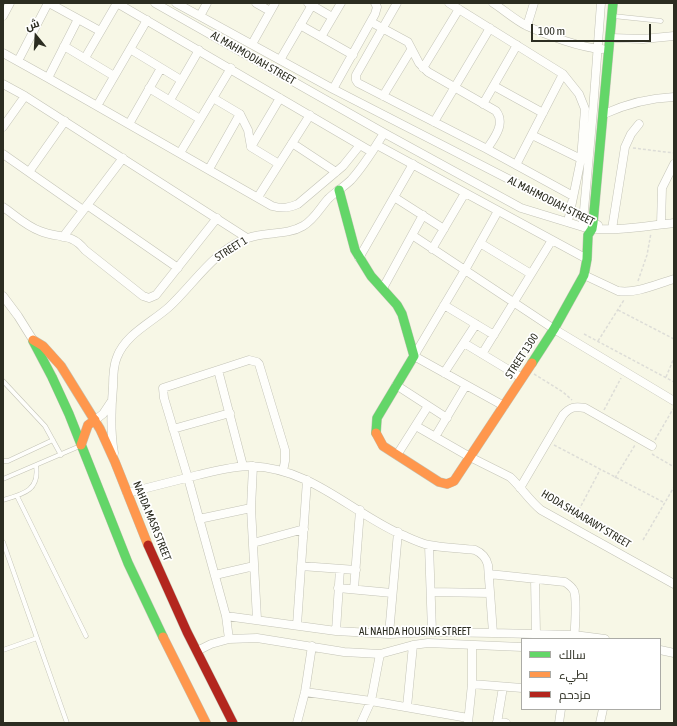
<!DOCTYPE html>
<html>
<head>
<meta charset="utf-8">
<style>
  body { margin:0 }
  #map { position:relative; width:677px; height:726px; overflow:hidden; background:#f7f7e6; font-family:"Asap Condensed",Cairo,sans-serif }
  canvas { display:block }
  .frame { position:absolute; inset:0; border:4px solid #2c2d21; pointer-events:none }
  .legend { position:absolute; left:521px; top:638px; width:140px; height:72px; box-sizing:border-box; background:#fff; border:1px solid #ababa6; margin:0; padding:5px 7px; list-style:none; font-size:12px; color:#2c2d21 }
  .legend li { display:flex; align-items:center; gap:8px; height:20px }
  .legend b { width:20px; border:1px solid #ababa6 }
  .north { position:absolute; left:16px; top:16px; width:40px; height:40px; -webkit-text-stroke:3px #fff; paint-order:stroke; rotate:342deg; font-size:11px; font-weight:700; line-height:16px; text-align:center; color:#2c2d21 }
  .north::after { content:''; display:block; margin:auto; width:14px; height:18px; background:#2c2d21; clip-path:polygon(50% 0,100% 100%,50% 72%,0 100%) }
  .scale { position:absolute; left:531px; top:24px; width:120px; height:18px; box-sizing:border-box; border:2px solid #2c2d21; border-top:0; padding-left:5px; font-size:12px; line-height:14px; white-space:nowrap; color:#2c2d21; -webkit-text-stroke:3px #fff; paint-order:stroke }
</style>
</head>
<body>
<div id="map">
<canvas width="677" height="726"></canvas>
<div class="frame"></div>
<ul class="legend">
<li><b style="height:5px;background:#63d668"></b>سالك</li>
<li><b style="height:5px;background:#ff974d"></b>بطيء</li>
<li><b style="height:5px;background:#b3261e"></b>مزدحم</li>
</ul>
<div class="north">ش</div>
<div class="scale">100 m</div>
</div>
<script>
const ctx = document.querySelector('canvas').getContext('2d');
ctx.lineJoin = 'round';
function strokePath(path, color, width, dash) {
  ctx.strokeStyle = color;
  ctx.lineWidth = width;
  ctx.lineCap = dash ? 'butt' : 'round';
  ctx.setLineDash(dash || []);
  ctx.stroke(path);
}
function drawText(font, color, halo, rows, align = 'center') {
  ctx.font = font + ' "Asap Condensed",sans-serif';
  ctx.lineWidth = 3.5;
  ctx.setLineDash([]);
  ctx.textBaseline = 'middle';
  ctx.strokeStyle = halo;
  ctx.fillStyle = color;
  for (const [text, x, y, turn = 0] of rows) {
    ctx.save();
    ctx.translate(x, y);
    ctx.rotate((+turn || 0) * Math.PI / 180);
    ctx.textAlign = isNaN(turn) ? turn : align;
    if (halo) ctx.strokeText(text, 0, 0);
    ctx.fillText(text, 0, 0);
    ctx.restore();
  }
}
const path = new Path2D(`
  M633 148 674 153
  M638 281 647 255 651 233
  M618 310 674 339
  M584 334 674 382
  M598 341 624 300
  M534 374 563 392 572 400
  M666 377 674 358
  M604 410 621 378
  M655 440 673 409
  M554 445 665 503
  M652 454 674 467
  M615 478 635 445
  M574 519 600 470
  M643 540 674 487`);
const lane = new Path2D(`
  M613 16 661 21
  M3 381 45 426 61 455
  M3 461H8L53 440
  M3 479 80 446
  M17 496 86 636
  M3 500C24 494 40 490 36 465
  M3 542 67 723
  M3 650 37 638`);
const street = new Path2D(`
  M49 3 100 31
  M117 3 372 152
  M155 3 384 133 521 208 583 227C611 233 645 226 674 223
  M176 3 333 89 598 225
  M256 3 270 11
  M308 3 332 17
  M397 3 356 75V80L358 83 487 149 573 196
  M449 3 563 74 579 94 585 109 581 159 569 217
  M493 3C504 10 515 20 527 26 546 35 581 48 602 49
  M3 16 10 3
  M200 16 207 3
  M371 22 408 42 419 63 428 72 496 111C506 124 494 138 487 149
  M300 25 353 55
  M527 26 534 3
  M321 37 341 3
  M611 38 643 39 674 36
  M252 44 275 3
  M64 46 114 76
  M130 49 181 80
  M3 53 48 78 272 206C282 209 289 208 298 204L343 166 360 145
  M85 58 117 3
  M280 60 312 5
  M18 61 48 3
  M423 68 459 9
  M48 78 78 19
  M3 84 25 96 247 238
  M494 86 543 113
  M149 88 200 119
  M333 89 375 14 377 7 375 3
  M383 96 411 50
  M213 98 240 114 248 130 251 147 279 164
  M170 100 199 50
  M483 104 517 45
  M97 106 147 20
  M604 114C626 104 649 98 674 97
  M434 122 490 28
  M129 124 161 68
  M3 127 25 96
  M532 135 581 159
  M292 143 336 172
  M377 145 587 259
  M251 147 280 98
  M180 153 231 68
  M3 154 83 210
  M516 165 563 74
  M209 169 240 114
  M29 172 65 121
  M258 197 310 115
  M394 197 444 229
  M87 205 178 268
  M3 207C15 215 26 226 40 231 59 239 71 232 85 250L143 296 149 298 156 295 217 218
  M498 211 465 270 414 356 504 406
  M583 221 593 111 601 3
  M661 224 662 188 674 164
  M612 229 625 147 631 134 639 124
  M412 235 554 329 674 401
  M63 237 123 158
  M480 243 531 274
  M432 249 465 193
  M359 258 413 164
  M584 275 618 291C636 294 657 284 674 279
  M383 288 423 215
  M3 296 18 316 33 340
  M444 305 494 335
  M464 343 522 378
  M482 354 552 240
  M218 370 243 466
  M444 373 476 324
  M396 385 447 418
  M95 420 103 414 111 402
  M416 426 470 457 510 477C521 487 529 500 541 510L674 584
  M173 429 230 413
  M435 437 466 385
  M114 453C110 431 111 409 113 387 113 377 113 366 117 357 126 334 151 323 169 307 194 284 214 250 248 238 266 231 286 236 303 226 314 220 320 208 328 199 335 192 344 187 351 180 364 166 374 149 384 133
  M397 455 428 406
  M253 466 251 508 257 619
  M520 488 563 415C570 407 575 406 585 408L652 446
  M127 493C150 487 174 481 198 475 215 471 233 466 251 466 312 469 347 509 398 533 408 537 419 543 429 545 444 548 460 548 475 550 482 553 486 557 488 565L493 633
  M199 519 251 508
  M253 543 304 529
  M429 545 432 632
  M301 566 356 570
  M489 574 565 582C568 584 572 587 574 591 577 599 575 630 574 639
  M215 575 254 566
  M535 579 536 634
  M338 588 392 593
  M354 589 360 510
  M431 592 490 593
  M226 616 336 631 389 634 432 632 493 633 574 635 605 639
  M297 625 307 480
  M336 631 340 569
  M389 634 398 532
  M229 639 226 616 188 478 164 398 163 388 249 360 257 362 259 364 285 450V461L283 471
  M472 646V684
  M660 650 674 653
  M197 651 211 644 229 639 257 638 344 652 380 654 413 645 428 643 522 647
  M305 692 371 701 468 718
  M407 707 413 645
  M497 722 506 723
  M297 723 305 692 312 646
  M361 723 371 701 380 654
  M468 723 472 684 522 688
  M497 723 503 687
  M559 723 561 709
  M600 723 603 709`);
const fast = new Path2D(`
  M339 190 355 250 371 276 397 305 402 314 414 356 377 418 376 433
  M33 341 52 377 69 414 128 563 163 637
  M532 363 554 329 584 275 587 259 588 235 592 229 593 223 613 3`);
const slow = new Path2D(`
  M33 340 43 346 61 366 100 429 115 462 148 545
  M376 433 383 446 439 482 447 484 454 481 532 363
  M81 445 88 425 95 420
  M163 637 206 723`);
const jam = new Path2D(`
  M148 545 187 632 233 723`);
const streetNames = [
  ["AL MAHMODIAH STREET",253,58,30],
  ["AL MAHMODIAH STREET",551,201,27],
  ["STREET 1",231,249,-32],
  ["STREET 1300",522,356,-57],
  ["HODA SHAARAWY STREET",586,519,31],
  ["NAHDA MASR STREET",152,521,68],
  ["AL NAHDA HOUSING STREET",415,632]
];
strokePath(lane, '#c3c3b6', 5);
strokePath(street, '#c3c3b6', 9);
strokePath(fast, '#c3c3b6', 10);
strokePath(slow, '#c3c3b6', 10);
strokePath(jam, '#c3c3b6', 10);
strokePath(path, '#ddddd7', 1.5, [3, 2]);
strokePath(lane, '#fefefb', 4);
strokePath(street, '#fefefb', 8);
strokePath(fast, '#63d668', 9);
strokePath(slow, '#ff974d', 9);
strokePath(jam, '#b3261e', 9);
drawText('11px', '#2c2d21', '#fff', streetNames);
</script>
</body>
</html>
